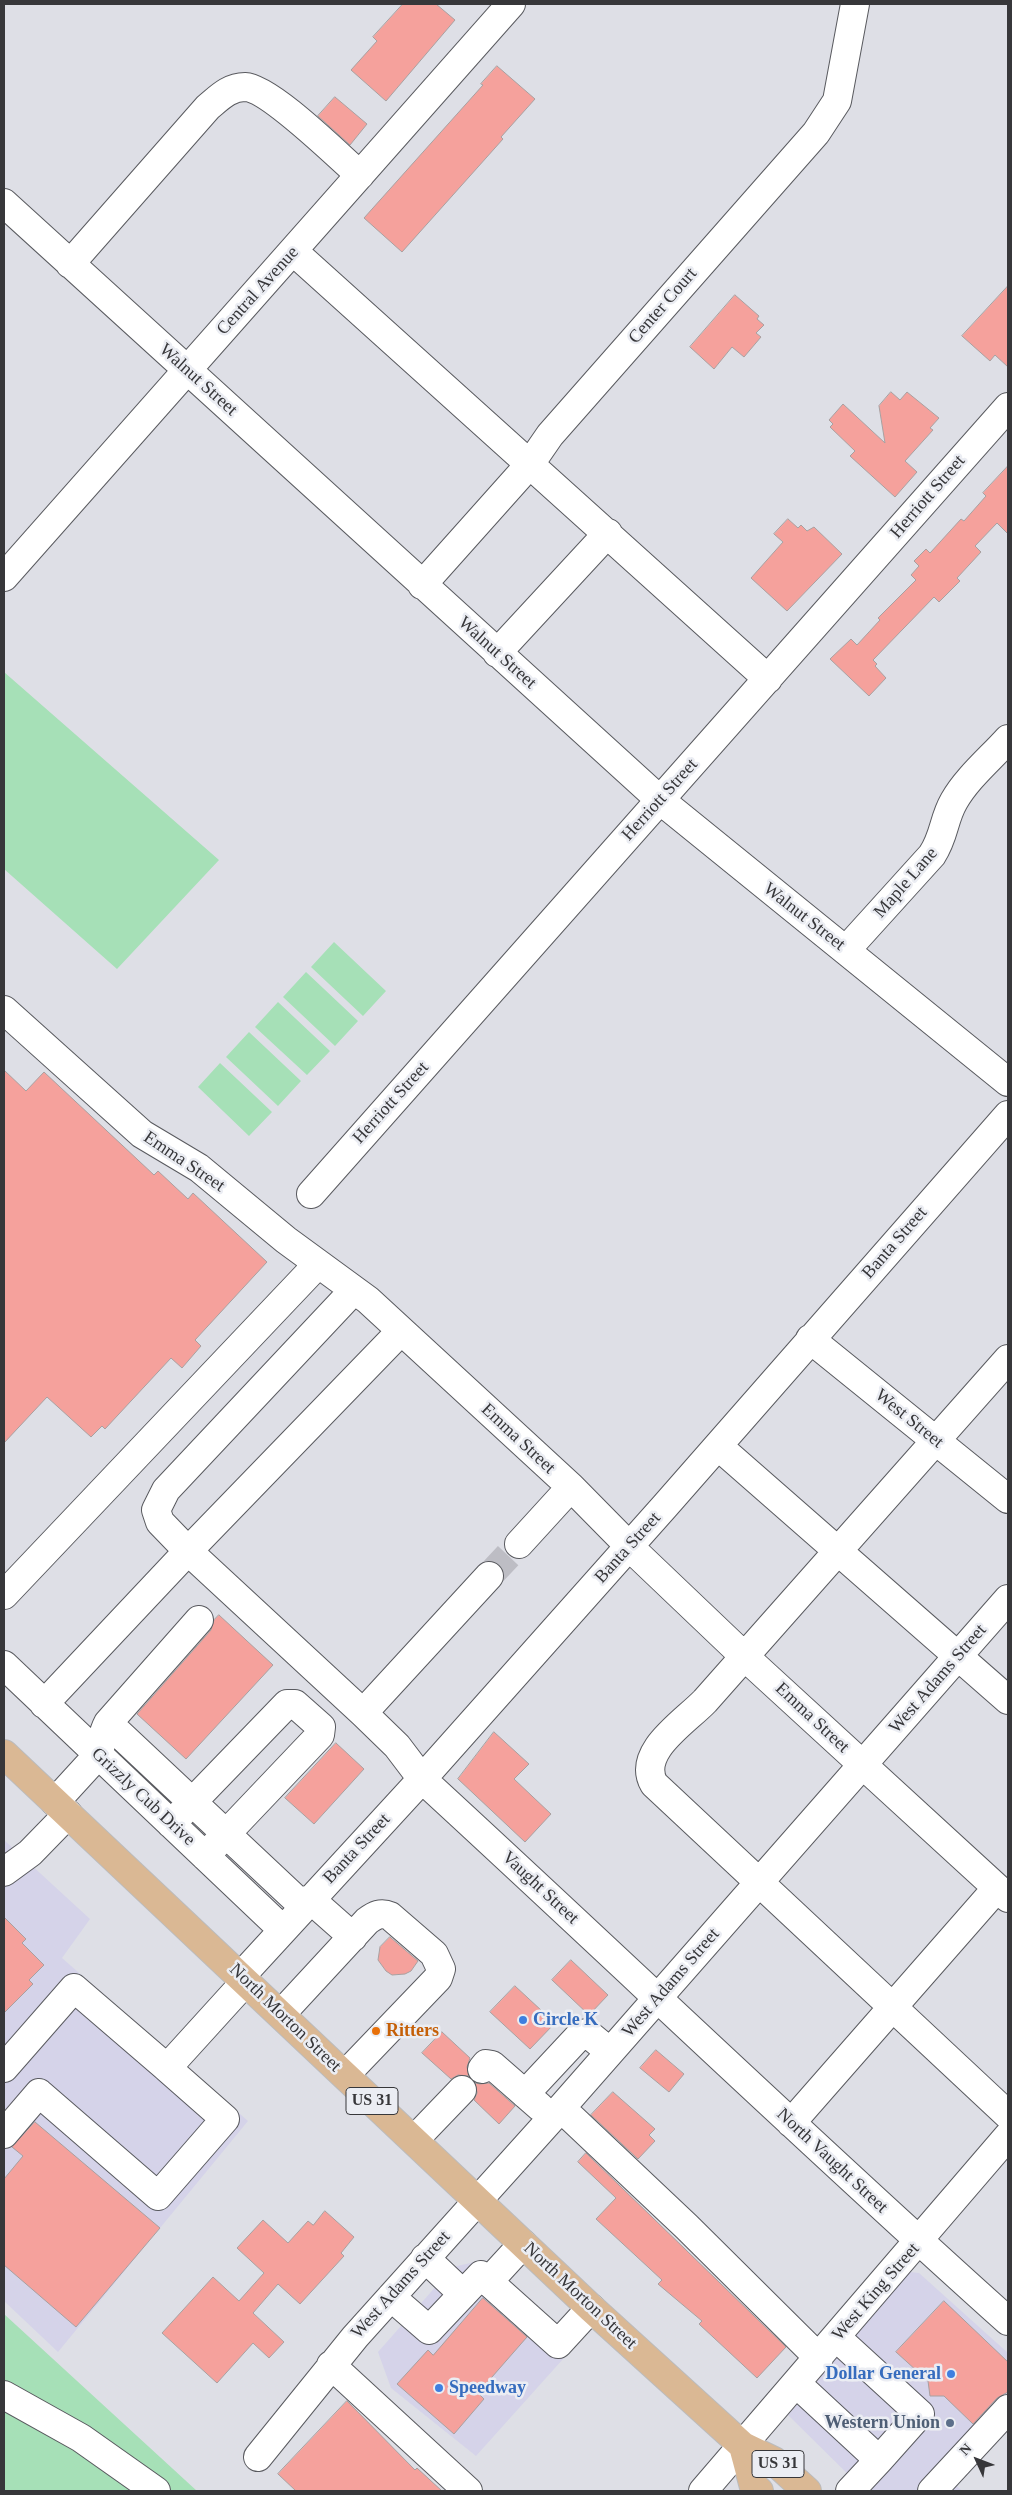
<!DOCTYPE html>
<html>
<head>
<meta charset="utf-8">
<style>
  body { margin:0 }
  #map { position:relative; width:1012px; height:2495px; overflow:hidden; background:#dedfe6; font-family:"Times New Roman",serif }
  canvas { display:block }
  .frame { position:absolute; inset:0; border:5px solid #37373a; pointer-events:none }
  .north { position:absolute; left:952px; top:2435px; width:50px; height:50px; -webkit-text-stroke:4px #ebedf3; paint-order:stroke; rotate:313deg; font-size:14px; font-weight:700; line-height:20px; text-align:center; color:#37373a }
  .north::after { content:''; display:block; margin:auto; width:18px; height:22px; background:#37373a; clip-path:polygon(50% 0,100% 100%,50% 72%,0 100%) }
</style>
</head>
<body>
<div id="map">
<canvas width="1012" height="2495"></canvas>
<div class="frame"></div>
<div class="north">N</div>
</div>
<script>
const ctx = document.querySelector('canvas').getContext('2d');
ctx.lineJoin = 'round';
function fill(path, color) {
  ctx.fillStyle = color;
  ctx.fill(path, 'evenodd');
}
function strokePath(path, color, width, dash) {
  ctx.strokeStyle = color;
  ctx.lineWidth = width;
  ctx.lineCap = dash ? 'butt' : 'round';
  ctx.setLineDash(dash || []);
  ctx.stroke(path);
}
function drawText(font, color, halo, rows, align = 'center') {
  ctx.font = font + ' "Times New Roman",serif';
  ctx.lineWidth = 5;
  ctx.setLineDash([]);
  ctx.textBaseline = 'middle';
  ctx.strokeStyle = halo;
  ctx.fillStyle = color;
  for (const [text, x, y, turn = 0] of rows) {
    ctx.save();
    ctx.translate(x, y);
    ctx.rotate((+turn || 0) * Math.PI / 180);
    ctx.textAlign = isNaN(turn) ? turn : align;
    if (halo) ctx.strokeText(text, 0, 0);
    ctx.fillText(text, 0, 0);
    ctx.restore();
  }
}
const commercial = new Path2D(`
  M4 1840 90 1919 62 1958 248 2121 58 2352 4 2301Z
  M479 2261 572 2349 476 2456 391 2388 378 2352 453 2267Z
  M910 2272 919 2273 1008 2353V2397L940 2470 962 2491H865L788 2415Z`);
const green = new Path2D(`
  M4 672 219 860 117 969 4 869Z
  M334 942 386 991 363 1016 311 967Z
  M306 972 358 1021 335 1046 283 997Z
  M278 1002 330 1051 307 1075 255 1027Z
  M249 1032 301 1081 278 1106 226 1057Z
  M220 1063 272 1112 249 1136 198 1087Z
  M4 2314 197 2491H4Z`);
const building = new Path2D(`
  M403 4H436L455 20 386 101 351 70 377 41 373 37Z
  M497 66 535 99 501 137 503 139 402 252 364 218 483 85 481 84Z
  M335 97 367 124 350 145 318 116Z
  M1008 286V367L995 355 990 361 962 336Z
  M735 295 759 316 757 319 764 325 756 333 761 337 744 357 732 347 714 369 690 347Z
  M891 392 900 400 907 392 939 418 930 428 933 430 905 461 917 472 895 497 850 456 855 451 830 427 833 424 829 420 843 404 885 443 879 406Z
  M1008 466V534L997 523 975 546 981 552 957 578 960 581 939 602 934 597 873 660 877 664 875 666 886 678 869 696 830 659 851 639 857 645 880 620 878 618 916 580 911 575 919 566 914 561 926 549 930 553 961 519 964 521 986 496 983 493Z
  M788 519 798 528 801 525 807 531 814 527 842 554 787 611 751 578 783 542 774 534Z
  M4 1070 26 1091 44 1072 154 1175 158 1171 188 1199 193 1193 267 1262 195 1340 201 1346 182 1368 171 1358 105 1429 102 1426 91 1437 47 1397 4 1443Z
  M219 1615 273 1665 186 1759 137 1714 211 1630 214 1620Z
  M494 1732 529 1764 514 1779 551 1814 525 1842 458 1779Z
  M336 1743 364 1769 314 1824 285 1798Z
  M4 1917 26 1939 22 1943 44 1965 29 1980 33 1984 4 2013Z
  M390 1937 418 1961 411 1971 405 1974 392 1975 386 1971 378 1960 380 1947Z
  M571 1960 608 1995 589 2015 552 1980Z
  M515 1986 555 2023 530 2049 490 2012Z
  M442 2032 470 2058 467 2067 469 2076 458 2075 451 2079 422 2053Z
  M656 2050 684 2074 669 2092 640 2068Z
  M475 2083 480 2084 489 2083 515 2106 499 2124 474 2100 477 2093Z
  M613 2092 655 2129 649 2135 655 2141 638 2159 591 2115Z
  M35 2122 160 2228 76 2327 4 2265V2179L23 2156 12 2147Z
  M586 2153 786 2347 757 2378 699 2324 702 2321 658 2284 662 2280 596 2219 616 2198 578 2162Z
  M325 2211 354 2237 341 2253 344 2256 300 2304 278 2284 253 2313 284 2342 269 2358 253 2343 217 2383 162 2333 213 2277 239 2301 264 2273 237 2248 263 2220 288 2243 308 2221 313 2225Z
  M483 2298 527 2337 478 2393 484 2399 454 2434 397 2384 428 2350 433 2355Z
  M944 2301 1008 2362V2392L997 2398 973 2424 944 2396H930L928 2381 896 2352Z
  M347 2401 415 2470 417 2468 442 2491H296L278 2474Z`);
const minorTunnel = new Path2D(`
  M489 1576 519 1544`);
const minor = new Path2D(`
  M4 203 660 800 1008 1082
  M293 251 768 679
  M70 264 208 107C219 98 229 87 245 87 270 88 338 156 360 175
  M4 577 511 4
  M422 585 530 464 550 435 816 133 837 101 855 4
  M497 653 608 533
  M846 950 932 855C945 835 943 820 954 801 967 778 990 759 1008 739
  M4 1010 142 1134 199 1168 286 1240 368 1300 571 1487 638 1555 744 1656 1008 1898
  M311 1194 1008 407
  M354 1290 166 1490 156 1510 160 1522 188 1551 401 1331
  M810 1339 1008 1499
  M1008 1359 705 1701C685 1722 636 1752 654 1784L1008 2115
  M718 1446 1008 1700
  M519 1544 571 1487
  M4 1595 318 1264
  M4 1665 282 1929
  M44 1704 188 1551 363 1713 397 1746 422 1779C618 1959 810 2144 1008 2321
  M363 1713 489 1576
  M108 1723 303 1906
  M55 1802 98 1755C102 1743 102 1734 108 1723L199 1620
  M171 1824 287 1704H295L321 1727 320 1735 205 1856
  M4 1872 30 1853 68 1814
  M310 1899 353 1937
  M241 1976 422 1779 665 1506 1008 1115
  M281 2014 367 1921C375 1915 381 1912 390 1916L434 1954 441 1969 438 1978 345 2075
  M4 2068 74 1988 167 2068 246 1981
  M482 2069 486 2064 492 2065 540 2107
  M525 2094 581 2034 587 2033 610 2052
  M561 2108 687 2227 819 2358
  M791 2123 997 1888
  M4 2134 39 2093 158 2196 225 2119 167 2068
  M414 2140 462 2090
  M425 2258 463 2294
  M489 2281 523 2244
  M391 2297 429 2330 481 2275 558 2344 591 2308
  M837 2338 920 2414 879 2460
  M331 2365 468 2491
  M797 2384 879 2460 850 2491
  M4 2395 81 2438 156 2491
  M258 2457 355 2337 561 2108 1008 1599
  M703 2491 1008 2136
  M932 2491 1008 2409`);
const major = new Path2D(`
  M4 1754 591 2308 743 2446 774 2461 807 2491
  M743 2446 754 2487 759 2491`);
const markers = [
  [523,2020,5,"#3f7fe0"],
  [376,2031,5,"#e8710a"],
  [951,2374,5,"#3f7fe0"],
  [439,2388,5,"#3f7fe0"],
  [950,2423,5,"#5c6f8a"]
];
const shields = [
  [372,2101,52],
  [778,2464,52]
];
const shieldNames = [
  ["US 31",372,2101],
  ["US 31",778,2464]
];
const streetNames = [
  ["Central Avenue",258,291,-48],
  ["Center Court",663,306,-49],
  ["Walnut Street",198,380,42],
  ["Herriott Street",928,497,-49],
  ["Walnut Street",497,653,42],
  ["Herriott Street",660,800,-48],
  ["Maple Lane",906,883,-49],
  ["Walnut Street",804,917,38],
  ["Herriott Street",391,1103,-48],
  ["Emma Street",184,1162,34],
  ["Banta Street",895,1243,-49],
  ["West Street",909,1419,39],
  ["Emma Street",518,1439,43],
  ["Banta Street",628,1548,-48],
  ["West Adams Street",938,1679,-49],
  ["Emma Street",812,1718,43],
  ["Grizzly Cub Drive",143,1797,43],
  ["Banta Street",357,1849,-47],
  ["Vaught Street",540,1888,43],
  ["West Adams Street",671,1983,-49],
  ["North Morton Street",285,2018,44],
  ["North Vaught Street",832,2161,43],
  ["West Adams Street",401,2285,-48],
  ["West King Street",876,2292,-49],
  ["North Morton Street",580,2296,43]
];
const shopNames = [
  ["Circle K",533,2020],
  ["Dollar General",941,2374,"right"],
  ["Speedway",449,2388]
];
const foodNames = [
  ["Ritters",386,2031]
];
const serviceNames = [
  ["Western Union",940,2423]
];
fill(commercial, '#d5d3e9');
fill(green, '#a6e0b7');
fill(building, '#f5a19c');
strokePath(building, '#a8a0a0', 1);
strokePath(minorTunnel, '#bdbdc4', 28, [28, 14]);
strokePath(minor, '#595a5f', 30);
strokePath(major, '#bbbbbc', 30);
strokePath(minor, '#fff', 28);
strokePath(major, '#dab894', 28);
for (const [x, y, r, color] of markers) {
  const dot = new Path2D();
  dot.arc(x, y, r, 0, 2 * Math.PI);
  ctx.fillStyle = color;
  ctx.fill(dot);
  strokePath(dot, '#ebedf3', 2);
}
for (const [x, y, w] of shields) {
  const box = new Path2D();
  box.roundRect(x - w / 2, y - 13.5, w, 27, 4);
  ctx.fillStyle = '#ebedf3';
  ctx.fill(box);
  strokePath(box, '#37373a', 1);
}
drawText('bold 16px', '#37373a', null, shieldNames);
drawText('18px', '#37373a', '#ebedf3', streetNames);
drawText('bold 18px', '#366cbe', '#ebedf3', shopNames, 'left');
drawText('bold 18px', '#c56008', '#ebedf3', foodNames, 'left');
drawText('bold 18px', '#4e5e75', '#ebedf3', serviceNames, 'right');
</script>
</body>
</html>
